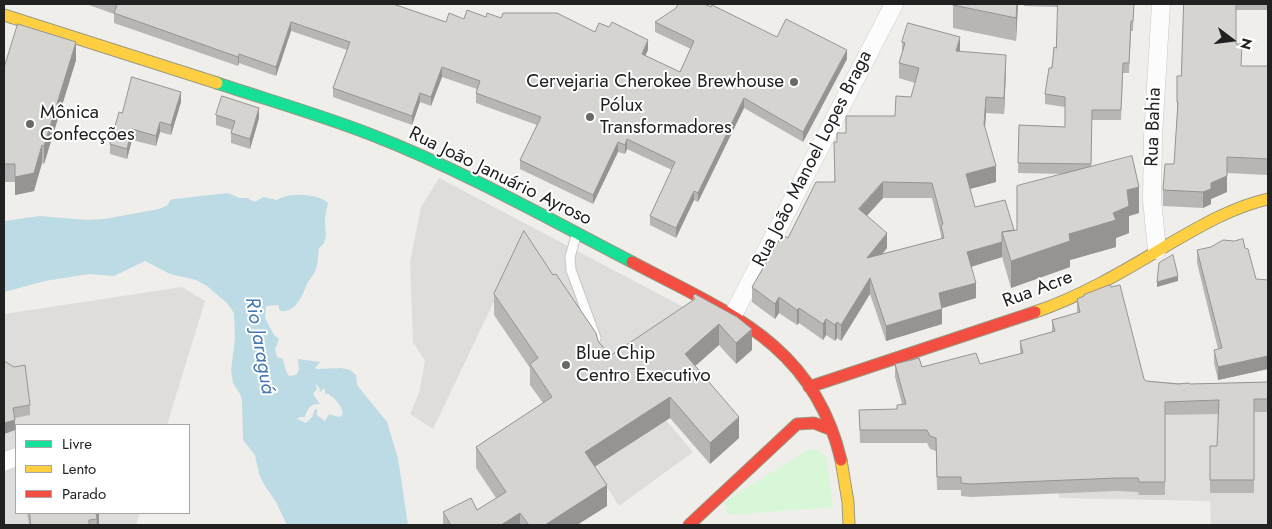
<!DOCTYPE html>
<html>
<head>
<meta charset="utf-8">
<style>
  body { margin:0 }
  #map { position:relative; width:1272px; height:529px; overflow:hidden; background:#f0eeea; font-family:Jost,sans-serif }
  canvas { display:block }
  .frame { position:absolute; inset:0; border:5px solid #212121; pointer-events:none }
  .legend { position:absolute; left:15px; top:424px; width:175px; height:90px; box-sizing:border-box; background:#fff; border:1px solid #a6a6a6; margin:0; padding:6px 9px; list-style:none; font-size:15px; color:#212121 }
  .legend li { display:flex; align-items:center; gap:10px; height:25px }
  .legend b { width:25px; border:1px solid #a6a6a6 }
  .north { position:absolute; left:1207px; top:15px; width:50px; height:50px; -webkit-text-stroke:4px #fff; paint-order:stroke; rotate:105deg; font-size:14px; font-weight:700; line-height:20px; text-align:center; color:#212121 }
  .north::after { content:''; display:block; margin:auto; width:18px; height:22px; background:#212121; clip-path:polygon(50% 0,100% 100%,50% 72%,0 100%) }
</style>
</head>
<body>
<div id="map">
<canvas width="1272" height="529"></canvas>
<div class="frame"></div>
<ul class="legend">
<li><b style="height:6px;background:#16e098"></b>Livre</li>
<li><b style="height:6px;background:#ffcf43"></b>Lento</li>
<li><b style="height:6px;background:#f24e42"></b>Parado</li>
</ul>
<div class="north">N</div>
</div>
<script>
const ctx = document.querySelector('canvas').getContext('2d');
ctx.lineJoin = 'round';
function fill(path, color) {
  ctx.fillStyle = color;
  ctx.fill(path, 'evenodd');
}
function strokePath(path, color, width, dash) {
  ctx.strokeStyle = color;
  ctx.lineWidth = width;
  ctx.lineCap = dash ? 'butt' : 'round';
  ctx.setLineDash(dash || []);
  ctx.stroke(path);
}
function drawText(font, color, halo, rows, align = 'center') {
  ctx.font = font + ' Jost,sans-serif';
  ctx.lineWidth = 4;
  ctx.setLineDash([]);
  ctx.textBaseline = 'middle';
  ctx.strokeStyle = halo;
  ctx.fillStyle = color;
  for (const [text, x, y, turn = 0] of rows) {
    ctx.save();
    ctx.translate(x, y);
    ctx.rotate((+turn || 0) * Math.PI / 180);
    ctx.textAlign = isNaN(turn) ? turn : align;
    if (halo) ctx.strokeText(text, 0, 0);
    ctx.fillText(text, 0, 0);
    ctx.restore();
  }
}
const residential = new Path2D(`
  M182 287 205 301 167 425H16V513H140L136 525H4V314Z
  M1268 410V525H1211L1210 501 1059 498 1061 411Z`);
const religious = new Path2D(`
  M439 178 693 312 620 366 693 452 619 506 593 465 520 247 433 429 410 414 419 393 425 361 413 342 410 262 421 207Z`);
const park = new Path2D(`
  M809 449 819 450 827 459 833 507 728 515 724 502Z`);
const water = new Path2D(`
  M228 193 239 198H248C254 204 257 201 263 197L277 200C288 192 318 193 328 203 327 208 325 215 325 220 325 230 329 242 319 248 318 256 318 265 315 272 313 275 310 279 308 282 302 295 297 313 280 311L278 305 266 306 265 318 274 335 279 339 275 350 277 357 283 359 286 371 289 376 296 375 299 370 298 359 320 362 315 368 316 369 341 368 350 370 356 375 357 385 387 422 398 458 408 525H287L276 502 265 486 259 474 255 455 243 440 242 400 240 394 233 383 231 370 235 339 234 313 227 303 207 286 196 280 170 274 145 261 114 276 89 274 45 281 4 292V221L40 216 87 220 104 219 159 209 168 205 170 200 174 199ZM315 384 319 387 320 392 325 388V394H328C336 399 341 405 343 414L341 416 339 417 329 414 325 421 317 415V409H315L312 417 306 423 297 419 300 417H305C307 409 311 403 320 404L313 394 317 389Z`);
const lane = new Path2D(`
  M576 236 570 257 571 270 596 338`);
const street = new Path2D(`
  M1157 250 1152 200 1153 137 1161 4
  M733 315 894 4
  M4 462 16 457`);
const fast = new Path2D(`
  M217 83C268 100 321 115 372 135 462 170 547 218 632 262`);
const slow = new Path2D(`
  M4 15 217 83
  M1035 312C1083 296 1127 269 1171 243 1202 225 1233 207 1268 199
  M841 460 848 502 849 525`);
const jam = new Path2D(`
  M632 262C727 312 814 344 841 460
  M809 387 1035 312
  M689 525 797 424 814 423 832 430`);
const wall = new Path2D(`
  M89 4H393L446 22 464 19 486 17 501 18 595 32 648 50 645 55 680 72 691 49 655 32V22L777 37 847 59 803 142 744 108 698 202 694 200 676 238 650 225V216L672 170 627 149 625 154 618 152 593 204 520 169V160L537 125 476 103V93L477 89 442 77 431 106 420 102 412 125 333 97V88L347 50 291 31 276 76 239 63 238 66 114 23V14L89 5Z
  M1018 4 1016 41 953 28V5Z
  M1024 4H1134L1133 31H1131L1129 73H1123L1121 120H1092L1091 166 1139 213 1129 216V233L1116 238V247L1070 260V267L1011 288 1002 257 971 267 976 298 942 308V324L886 341 870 294 841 341 837 338 835 341 826 335 823 340 799 323 797 325 779 313 775 319 752 302V287L788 238 834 182 837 142 846 133 895 116 911 97 915 83 899 78V63L902 54V42L960 51 1006 70 1004 114 986 113 985 128 996 182 970 189 975 207 1014 230H1017L1063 174 1018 173 1019 125 1065 127V107L1045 104V94L1056 48 1058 7 1024 6ZM883 198H932L941 235V239L882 254 887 248 867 216Z
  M1184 4H1268V10H1236V44L1241 66H1268V175L1227 173V192L1211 199V204L1203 208 1163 206V190L1174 164 1177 118V102L1181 76Z
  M76 60 44 164 42 163 34 191 15 195V182H4V68Z
  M181 102 171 135 160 132 156 146 132 140 127 159 110 154V144L122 113Z
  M216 115 259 118 250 149 231 143V133L232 130 216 125Z
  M1245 248 1256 279 1268 280V369L1218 380 1214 363V350L1218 349 1197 263V250Z
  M553 275 598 341 610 356 693 301V296L752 350 736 364 719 345 695 366 739 438 710 464 670 418 595 466 607 506 577 525H443V512L477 510 496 498 476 468V447L543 403 530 385V368L494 315V294Z
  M1077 299 1146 381 1190 384 1268 382V412H1254V493H1210V446H1217L1219 414 1165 415V495H1139L1138 492 1117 491 971 497 961 496V490H937L936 451 930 449 927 443H860L859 410 897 409 902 404 895 377V364L922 367 980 364 1020 354V341L1052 332V320L1077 313Z
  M4 361 30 405V415L15 418V430L4 434Z
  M27 513H99V525H29Z`);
const shadedWall = new Path2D(`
  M1017 4H1018L1016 41V18Z
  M291 22V31L276 76V67Z
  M960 37V52L956 51Z
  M648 40V50L642 63V54Z
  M76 42V60L44 164V146Z
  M847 50V59L803 142V132Z
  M239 54V63L238 66V57Z
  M1006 55V70L1004 114V98Z
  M442 67V77L431 106V97Z
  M181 92V102L171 135V125Z
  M420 93V102L412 125V116Z
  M986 97V113L984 139V124Z
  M744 98V108L698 202V193Z
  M259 108V118L250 149V139Z
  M160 122V132L156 146V136Z
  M132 129V140L127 159V149Z
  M627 139V149L625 154V145Z
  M618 142V152L593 204V195Z
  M42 145V163L34 191 15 195V177Z
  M1227 157V192L1211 199V204L1203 208V192L1211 183Z
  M996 166V182L966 190V174Z
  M883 182V198L859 224V209Z
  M1139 187V213L1129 216V233L1116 238V247L1070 260V267L1011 288V261L1113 213 1127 190Z
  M694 191V200L676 238V228Z
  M887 233V248L867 273V258Z
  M1002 242V257L967 268V252Z
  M1178 276V281L1157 287V282Z
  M870 278V294L841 341V325Z
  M976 283V298L939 309V293Z
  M779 297V313L775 319V304Z
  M799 308V323L797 325V310Z
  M942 309V324L886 341V326Z
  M826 319V335L823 340V324Z
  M837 322V338L835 341V325Z
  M719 324V345L685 375V354Z
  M752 329V350L736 364V343Z
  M1268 356V369L1218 380V367Z
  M670 397V418L585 473V452Z
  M739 417V438L710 464V443Z
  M15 420V430L4 434V423Z
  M607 485V506L577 525H545Z
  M96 513H99V525H97Z
  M520 513V525H501Z`);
const building = new Path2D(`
  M112 4H393L446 22 449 13 464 19 467 10 486 17 487 13 501 18 503 13H557L595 32 599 23 609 27 612 22 648 40 642 54 680 72 694 41 655 22 676 8 678 4H704L711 7 712 5 777 37 786 19 847 50 803 132 744 98 698 193 694 191 676 228 650 216 675 162 627 139 625 145 618 142 593 195 520 160 541 117 476 93 480 81 442 67 431 97 420 93 412 116 333 88 350 42 291 22 276 67 239 54 238 57 114 13 117 5Z
  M954 4H1017L1016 18 953 5Z
  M1058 4H1134L1133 21H1131L1129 63H1123L1121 110H1092L1091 164 1018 163 1019 125 1065 127V97L1045 94 1049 68H1052L1054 47 1056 48Z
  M1184 4H1236V44H1242L1241 66H1268V159L1227 157V176L1211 183V189L1203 192 1163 190 1165 164H1174L1178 102H1177V76H1181Z
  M908 23 960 37 956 51 1006 55 1004 98 986 97 984 124 996 166 966 174 975 207 1005 200 1014 230 1002 232V242L967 252 976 283 939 293 942 309 886 326 870 278 841 325 837 322 835 325 826 319 823 324 799 308 797 310 779 297 775 304 752 287 782 235 788 238 816 182H835L834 142H837V133H846V116H895L896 96 911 97 919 68 899 63 905 43 902 42ZM883 182 932 183 943 224 941 226 944 238 867 258 887 233 859 209Z
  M18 24 76 42 44 146 42 145 34 173 15 177V164H4V68Z
  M132 77 181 92 171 125 160 122 156 136 132 129 127 149 110 144 119 112 122 113Z
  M222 96 259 108 250 139 231 133 235 121 216 115Z
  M1132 156 1139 187 1127 190 1129 206 1113 213 1116 220 1069 234 1070 241 1011 261 1002 232 1017 230V186Z
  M524 231 553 275 556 274 596 333 598 341 610 356 695 299 693 296 695 294 737 317 752 329 736 343 719 324 685 354 739 417 710 443 670 397 585 452 607 485 545 525H529L520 513 501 525H451L443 512 471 498 477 510 506 492 476 447 552 397 530 364 538 358 494 294Z
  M1243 239 1245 248 1248 249 1256 279 1268 280V356L1218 367 1214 350 1222 348 1197 250 1211 247 1223 240 1234 241Z
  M1173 255 1178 276 1157 282 1159 263Z
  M1110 285 1111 287 1120 285 1144 379 1146 381 1178 384 1189 383 1190 384 1268 382V399H1254V480H1210V446H1217L1219 400 1165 402V482H1139L1138 478H1117L971 484 961 483V477H937L936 438 930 436 927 430H860L859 410 897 409V405L906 404 895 364 919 358 922 367 976 353 980 364 1023 353 1020 341 1055 331 1052 320 1080 312 1077 299 1084 296V295Z
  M4 361 14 367 25 365 30 405 13 408 15 420 4 423Z
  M30 513H96L97 519 89 520V525H31Z`);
const markers = [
  [794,82,5,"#696967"],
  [590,117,5,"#696967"],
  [30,124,5,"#696967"],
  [566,365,5,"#696967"]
];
const poiNames = [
  ["Cervejaria Cherokee Brewhouse",784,82,"right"],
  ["Pólux",600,106],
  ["Transformadores",600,128],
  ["Mônica",40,113],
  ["Confecções",40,135],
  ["Blue Chip",576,354],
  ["Centro Executivo",576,376]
];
const streetNames = [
  ["Rua Bahia",1154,127,-88],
  ["Rua João Manoel Lopes Braga",813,159,-63],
  ["Rua João Januário Ayroso",500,177,26],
  ["Rua Acre",1038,290,-21]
];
const waterNames = [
  ["Rio Jaraguá",259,346,80]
];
fill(residential, '#dfdddb');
fill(religious, '#dedddb');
fill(park, '#d8f6d8');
fill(water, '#bcdbe4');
strokePath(lane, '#c8c8c6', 11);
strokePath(street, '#c8c8c6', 19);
strokePath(fast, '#999a80', 13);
strokePath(slow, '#999a80', 13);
strokePath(jam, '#999a80', 13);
strokePath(lane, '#fdfcfc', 9);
strokePath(street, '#fdfcfc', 18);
strokePath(fast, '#16e098', 11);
strokePath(slow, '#ffcf43', 11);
strokePath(jam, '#f24e42', 11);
fill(wall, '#b8b6b4');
fill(shadedWall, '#969492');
fill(building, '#d6d4d1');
strokePath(building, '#969492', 1);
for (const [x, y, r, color] of markers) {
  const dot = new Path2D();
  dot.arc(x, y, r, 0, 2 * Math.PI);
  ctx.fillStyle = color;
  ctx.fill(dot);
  strokePath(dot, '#fff', 2);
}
drawText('19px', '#212121', '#fff', poiNames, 'left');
drawText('19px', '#212121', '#fff', streetNames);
drawText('italic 20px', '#4579af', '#fff', waterNames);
</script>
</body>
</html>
